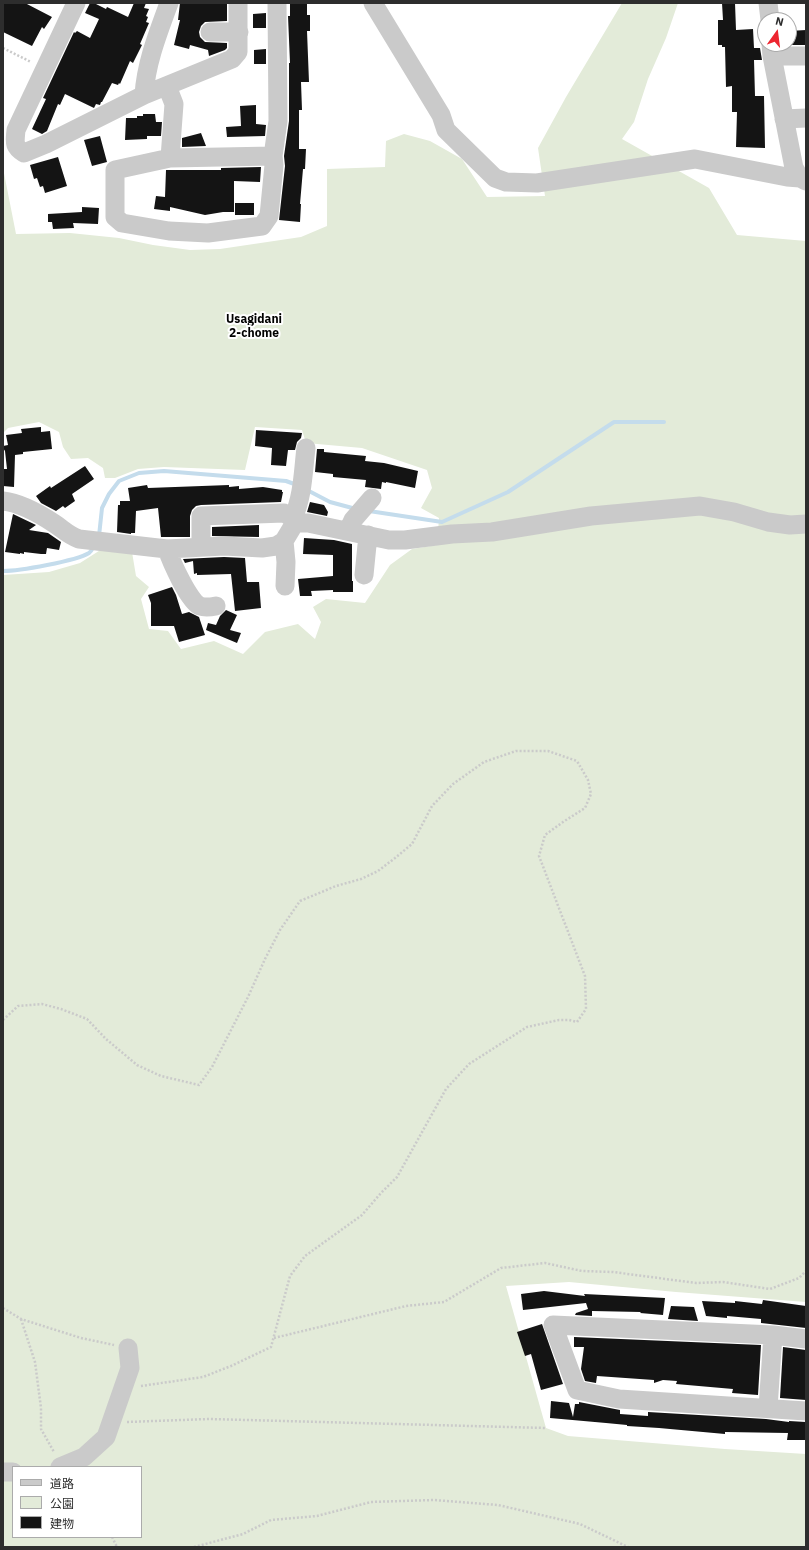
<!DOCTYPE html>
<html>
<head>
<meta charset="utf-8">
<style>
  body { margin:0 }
  #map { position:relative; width:809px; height:1550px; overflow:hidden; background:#fff; font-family:"IBM Plex Sans","Noto Sans JP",sans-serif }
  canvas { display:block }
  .frame { position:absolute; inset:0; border:4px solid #2d2d2d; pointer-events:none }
  .legend { position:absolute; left:12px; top:1466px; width:130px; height:72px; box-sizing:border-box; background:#fff; border:1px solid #ababab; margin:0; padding:5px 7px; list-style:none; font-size:12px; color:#2d2d2d }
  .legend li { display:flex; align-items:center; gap:8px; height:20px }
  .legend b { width:20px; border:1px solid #ababab }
  .north { position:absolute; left:757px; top:12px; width:40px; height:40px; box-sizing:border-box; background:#fff; border:1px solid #ababab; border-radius:50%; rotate:14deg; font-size:11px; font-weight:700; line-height:16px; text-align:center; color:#2d2d2d }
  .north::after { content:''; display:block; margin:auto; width:14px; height:18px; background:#ed2630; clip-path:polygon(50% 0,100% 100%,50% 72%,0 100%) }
</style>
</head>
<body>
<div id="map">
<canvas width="809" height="1550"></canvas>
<div class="frame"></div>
<ul class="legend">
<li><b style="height:5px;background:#cacaca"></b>道路</li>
<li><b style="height:11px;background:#e3ebd9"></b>公園</li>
<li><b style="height:11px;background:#141414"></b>建物</li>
</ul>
<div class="north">N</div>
</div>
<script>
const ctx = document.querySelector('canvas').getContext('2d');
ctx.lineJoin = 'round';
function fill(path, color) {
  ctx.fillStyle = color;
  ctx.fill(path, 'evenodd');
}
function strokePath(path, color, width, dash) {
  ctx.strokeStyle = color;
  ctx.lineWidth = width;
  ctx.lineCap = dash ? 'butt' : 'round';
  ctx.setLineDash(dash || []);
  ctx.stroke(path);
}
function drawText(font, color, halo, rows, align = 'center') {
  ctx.font = font + ' "IBM Plex Sans",sans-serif';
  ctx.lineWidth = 4;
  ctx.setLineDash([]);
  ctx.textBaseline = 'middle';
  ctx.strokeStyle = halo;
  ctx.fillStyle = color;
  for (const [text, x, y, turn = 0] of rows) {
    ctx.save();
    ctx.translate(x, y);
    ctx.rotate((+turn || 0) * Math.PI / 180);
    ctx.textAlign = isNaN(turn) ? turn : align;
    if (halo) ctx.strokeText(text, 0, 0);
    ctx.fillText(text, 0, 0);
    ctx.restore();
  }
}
const green = new Path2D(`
  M622 3H678L666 38 648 79 634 122 622 139 709 188 737 235 806 241V1302L676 1292 569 1282 506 1286 546 1428 568 1436 725 1449 806 1454V1547H3V575L49 572 80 563 102 549 132 552 136 576 149 587 141 599 149 629 168 631 181 649 214 641 243 654 265 632 298 624 315 639 321 622 313 607 326 599 365 603 390 565 412 549 437 545 439 518 421 508 432 488 427 470 362 448 306 443 302 430 255 427 245 470 164 467 138 469 115 478H105L103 468 88 458 71 459 63 447 59 432 39 422 8 428 3 433V168L16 234 70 233 119 238 153 245 190 250 220 249 301 237 327 226V169L385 167 386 141 404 134 430 141 462 159 487 197 545 196 538 148 566 97ZM13 1467H141V1537H13Z`);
const stream = new Path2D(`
  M307 490 330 502 356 509
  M369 511 442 522 508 492 614 422H664
  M99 536 102 508 109 494 119 481 139 473 164 471 286 481 297 485
  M3 571C19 571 76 561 89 553 92 551 92 549 94 546`);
const building = new Path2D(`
  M3 3H25L52 17 44 29 42 27 32 46 3 32Z
  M90 3H94L106 9 107 7 128 17 134 3H146L144 8 149 9 146 16 148 17 146 22 149 23 140 44 142 45 133 63 130 61 120 84 119 83 118 85 112 83 102 102H101L100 105 96 104 94 108 65 94 60 105 58 104 47 131 42 134 32 129 46 99 43 98 74 32 75 33 77 31 90 38 99 19 85 13Z
  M180 3H227V21L205 22 201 26 199 32 200 37 205 42 227 43V48L225 50 209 56 208 50 190 45 189 49 174 45 180 20H178Z
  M290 3H307V15H310V31H307L309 82H301L302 110H299V149H306L305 169H303L300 204H301L300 222 279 220 285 166 284 156 289 121V63H290L288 16H290Z
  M722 3H735L736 30 753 29 754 48H760L762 60H754L755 96H764L765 148 736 147 737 112H732V86L726 87 725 47H722V45H718V20H723Z
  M266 13V28H253V14Z
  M806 30V45H788L789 44V31Z
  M266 49V64H254V50Z
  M256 105V124L266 125 265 136 227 137 226 127 241 126 240 106Z
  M143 114H155L156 122H162L161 136H147V139L125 140 126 118H137V116H143Z
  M201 133 206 146 182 147V138Z
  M100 136 107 162 92 166 84 140Z
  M58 157 67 186 45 193 43 186 40 187 37 178 34 179 30 165Z
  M261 167 260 182 234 181V212H223L205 215 170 207V211L154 209 156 196 165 197 166 170H221V168Z
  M235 203H254V215H235Z
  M82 207 99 208 98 224 73 223 74 228 53 229 52 222H48V214L82 212Z
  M41 427V432L50 431 52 449 23 452V454L15 455 14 487 3 486V469H7L5 451 3 448V446L8 445 6 435 22 433 21 429Z
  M256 430 302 433 301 438 297 442 295 450H288L286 466 271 465 272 448 255 446Z
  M317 449H324V452L366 456 365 461 384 463 418 471 415 488 386 482V483L382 482 381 489 365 487 366 480 333 477V474L315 472Z
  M85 466 94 479 72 494 75 501 65 508 63 506 56 511 41 503 36 496 50 486 51 488Z
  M147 485 148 488 229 485V487L239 486V489L263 487 282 490V492H283L281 502 201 505 196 506 192 510 190 516V537H161L158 508 136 511 135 533H131V534L117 532 118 505H120V501H130L128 488Z
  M310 502 324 505 328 512 327 516 307 512Z
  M13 514 36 525 29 530 48 533 61 542 59 550 47 548 46 554H41L24 552V554L20 553V554L5 552Z
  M259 525V537L212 536V527Z
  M304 538 334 540 352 544V581H353V592H333V590L311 591 312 596H300L298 579 333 576V555L303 554Z
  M224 557 245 558 247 582H259L261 608 235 611 231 574 197 575V573L194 574 193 561 185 563 183 559Z
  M172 587 176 595 182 614 189 612 199 617 205 635 179 642 174 626H151V603L148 595Z
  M226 610 237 615 230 630 241 633 237 643 206 630 208 623 216 625 220 616Z
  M544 1291 585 1296 584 1294 665 1298 663 1315 640 1313 641 1312 592 1311V1316L575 1315 576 1313 588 1309 586 1303 523 1310 521 1294Z
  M763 1300 806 1306V1328L761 1323V1319L727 1316V1318L706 1316 702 1301 735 1303V1301L762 1304Z
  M671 1306 694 1307 698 1321 668 1319Z
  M542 1324 563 1384 541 1390 531 1354 525 1356 517 1332Z
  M574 1337 761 1345 758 1395 732 1393 733 1389 676 1384 677 1381 663 1380 654 1383V1380L597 1376 596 1383 585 1381 581 1369 584 1347H574Z
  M783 1347 806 1350V1400L780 1398Z
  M551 1401 569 1403 573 1417 575 1404H579V1402L620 1410V1414L648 1416V1412L766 1419 789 1422V1421L806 1422V1440H787L788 1433 725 1432V1434L659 1428 627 1426V1425L606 1423 550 1418Z`);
const path = new Path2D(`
  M3 48 31 62
  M3 1020 18 1006 42 1004 61 1009 87 1019 106 1039 137 1065 161 1076 199 1085 212 1067 248 997 265 959 280 930 300 901 336 886 361 879 378 871 395 858 412 844 432 806 453 784 484 762 516 751H548L577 761 588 780 591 794 585 808 563 822 545 835 539 856 585 976 586 1009 577 1022 569 1020H559L527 1027 469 1064 446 1089 397 1177 381 1193 362 1215 305 1256 290 1276 271 1347 231 1366 203 1377 141 1386
  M3 1308 21 1319 81 1338 114 1345
  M21 1319 35 1362 41 1408V1429L54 1452
  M274 1338 406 1306 444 1302 501 1268 545 1263 582 1271 613 1272 696 1283 723 1282 770 1289 799 1278 806 1271
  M127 1422 209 1419 546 1428
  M112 1537 117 1547
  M194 1547 243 1534 271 1520 317 1516 371 1502 434 1500 498 1505 580 1524 628 1547`);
const minor = new Path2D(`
  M76 3 16 130C15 142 13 146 24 153L46 144 144 95 232 59 238 52V3
  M373 3 441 115 446 130 495 178 506 182 537 183 695 159 787 177 800 178
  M768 3 770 20
  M210 32H239
  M771 44 772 56 794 168 800 178 806 181
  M772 56H806
  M167 86 174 104 170 158
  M144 95C146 63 158 33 169 3
  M784 119 806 118
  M273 156 170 158 115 170V217L122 223 169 231 208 233 262 226 269 216 274 165 273 156 278 121 277 3
  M3 501C21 503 40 514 55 524 64 530 68 535 79 539L167 549 224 546 262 548 276 546 284 541 293 526 296 523H308L389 540H405L452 534 492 532 591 516 700 506 734 512 768 522 790 525 806 524
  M293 518C303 496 303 472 306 448
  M348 531 353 520 372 498
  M284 541 286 562 285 586
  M201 547V516L284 513 293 518 296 523
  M167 549C171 561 189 602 200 606 205 608 211 607 216 606
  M364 575 368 535
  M806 1339 773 1335 553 1325 577 1390 619 1399 806 1411
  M768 1408 773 1335
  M60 1467 84 1457 106 1437 130 1368 128 1348
  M3 1472H13`);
const neighbourhoodNames = [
  ["Usagidani",254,320],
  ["2-chome",254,334]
];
fill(green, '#e3ebd9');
strokePath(stream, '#c4dcec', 4);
fill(building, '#141414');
strokePath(path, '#cacaca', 2.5, [2, 2]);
strokePath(minor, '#cacaca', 19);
drawText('bold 12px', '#000', '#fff', neighbourhoodNames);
</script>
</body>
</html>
